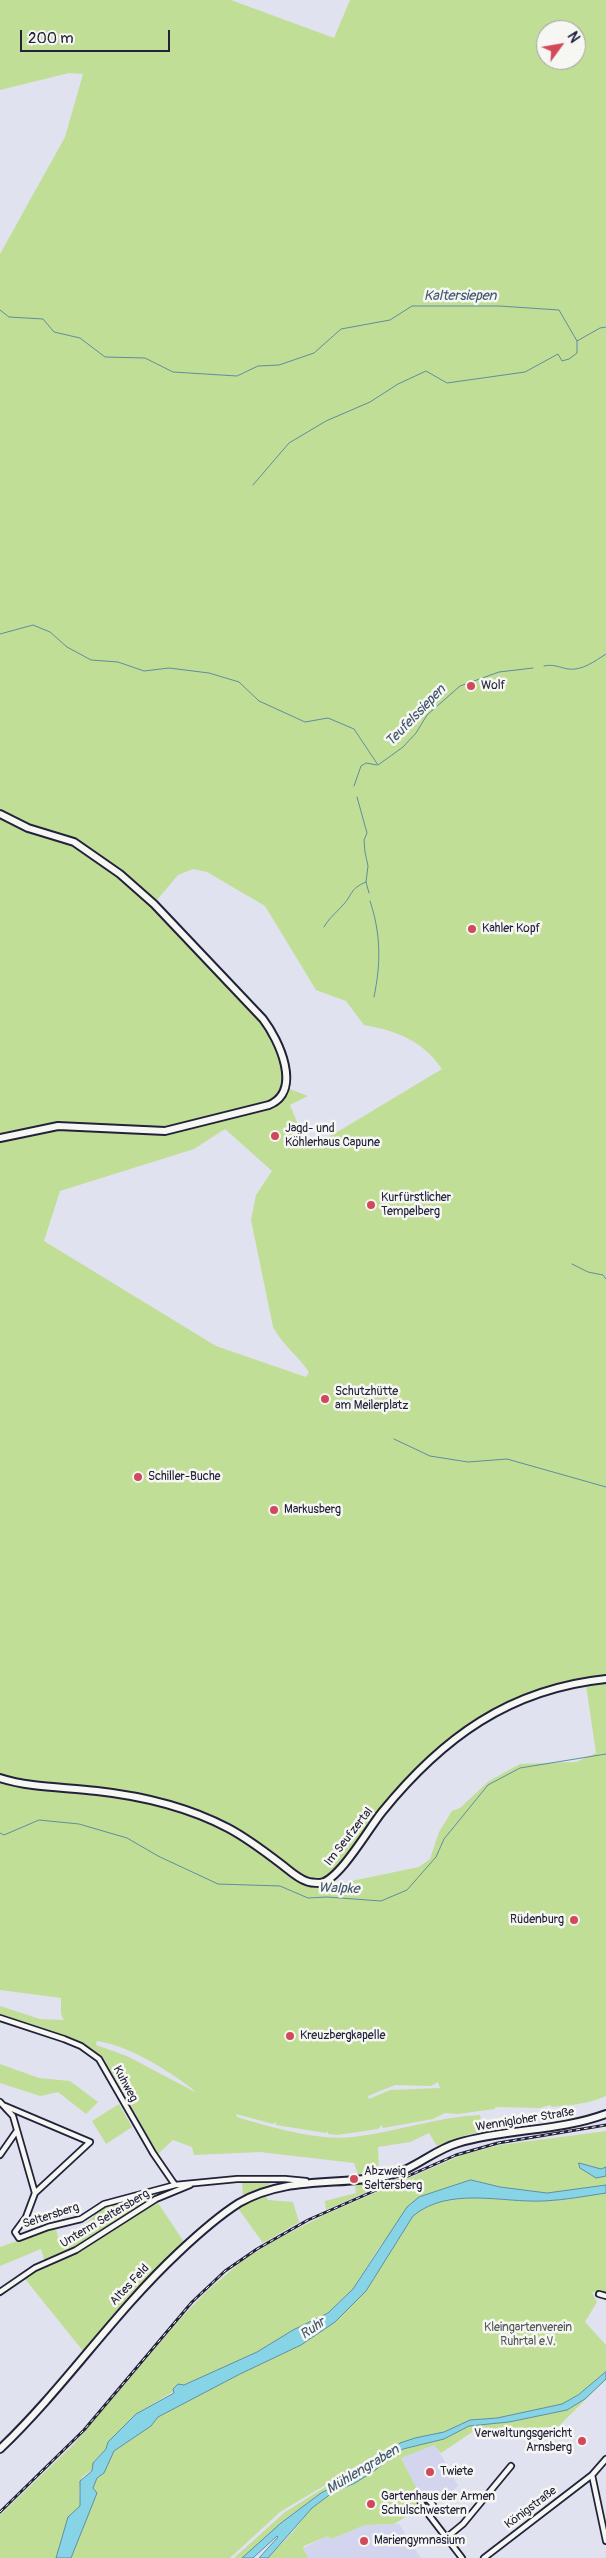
<!DOCTYPE html>
<html>
<head>
<meta charset="utf-8">
<style>
  body { margin:0 }
  #map { position:relative; width:606px; height:2558px; overflow:hidden; background:#e1e2ef; font-family:Pangolin,sans-serif }
  canvas { display:block }
  .north { position:absolute; left:536px; top:20px; width:50px; height:50px; box-sizing:border-box; background:#f6f6f2; border:1px solid #a1a1a9; border-radius:50%; rotate:58deg; font-size:14px; font-weight:700; line-height:20px; text-align:center; color:#22223b }
  .north::after { content:''; display:block; margin:auto; width:18px; height:22px; background:#d1495b; clip-path:polygon(50% 0,100% 100%,50% 72%,0 100%) }
  .scale { position:absolute; left:20px; top:30px; width:150px; height:22px; box-sizing:border-box; border:2px solid #22223b; border-top:0; padding-left:6px; font-size:15px; line-height:18px; white-space:nowrap; color:#22223b; -webkit-text-stroke:4px #f6f6f2; paint-order:stroke }
</style>
</head>
<body>
<div id="map">
<canvas width="606" height="2558"></canvas>
<div class="north">N</div>
<div class="scale">200 m</div>
</div>
<script>
const ctx = document.querySelector('canvas').getContext('2d');
ctx.lineJoin = 'round';
function fill(path, color) {
  ctx.fillStyle = color;
  ctx.fill(path, 'evenodd');
}
function strokePath(path, color, width, dash) {
  ctx.strokeStyle = color;
  ctx.lineWidth = width;
  ctx.lineCap = dash ? 'butt' : 'round';
  ctx.setLineDash(dash || []);
  ctx.stroke(path);
}
function drawText(font, color, halo, rows, align = 'center') {
  ctx.font = font + ' Pangolin,sans-serif';
  ctx.lineWidth = 5;
  ctx.setLineDash([]);
  ctx.textBaseline = 'middle';
  ctx.strokeStyle = halo;
  ctx.fillStyle = color;
  for (const [text, x, y, turn = 0] of rows) {
    ctx.save();
    ctx.translate(x, y);
    ctx.rotate((+turn || 0) * Math.PI / 180);
    ctx.textAlign = isNaN(turn) ? turn : align;
    if (halo) ctx.strokeText(text, 0, 0);
    ctx.fillText(text, 0, 0);
    ctx.restore();
  }
}
const built = new Path2D(`
  M435 2444 458 2486 436 2504 432 2497 423 2496 419 2488 417 2489 401 2458Z
  M399 2524 421 2558H308L303 2548 328 2536 331 2539 365 2525Z`);
const green = new Path2D(`
  M0 0H231L334 38 350 0H606V2096C588 2104 572 2105 552 2107L550 2105 540 2108 496 2107 494 2109 458 2114 445 2113 433 2119 383 2128 382 2125 378 2129 337 2135 328 2134V2131L326 2133 276 2125V2122L273 2124 236 2114 237 2117C270 2127 318 2141 353 2137 396 2132 437 2117 480 2115L483 2131 460 2137 437 2146 429 2133 410 2142 378 2147 379 2172 358 2174 354 2163 260 2152 194 2155 192 2147 173 2140 158 2154 103 2057 72 2038 0 2014V2006L40 2019 64 2020 61 2014V1998L0 1990V254L65 137 83 74 69 73 0 90ZM546 30H576V60H546ZM193 869 207 872 265 906 316 990 346 1001 364 1025C397 1031 422 1040 442 1069L334 1134 307 1147 290 1105 308 1096 290 1089 280 1045 267 1019 204 957 156 901 178 875ZM225 1129 272 1171 256 1195 251 1220 273 1327C282 1344 298 1356 309 1372L306 1377 216 1346 44 1241 60 1191 194 1149ZM586 1685 596 1753 576 1762 520 1764 489 1781 460 1808 452 1811 439 1832 430 1859 419 1867 332 1885C340 1871 352 1858 362 1845 420 1766 486 1701 586 1685ZM97 2041C130 2046 172 2072 197 2093L127 2056 96 2045ZM438 2082 440 2088 390 2090 369 2099 368 2096 395 2085 431 2086Z
  M0 2064 39 2078 70 2081 98 2102 86 2114 58 2092 40 2096 0 2083Z
  M119 2104 132 2127 106 2144 92 2121Z
  M606 2131V2167L601 2169 580 2163 596 2178 606 2176V2185L547 2193 500 2187 471 2180 419 2197 378 2249 353 2289 328 2313 293 2330 257 2352 184 2385 136 2414 108 2442 106 2449 96 2459 92 2470 82 2477 79 2488 80 2506 68 2517 56 2558H0V2515L73 2445 181 2318 207 2291 242 2261 272 2242 326 2214 462 2155 500 2145Z
  M395 2177 396 2179 326 2210 325 2201 356 2193 355 2185 340 2186V2183Z
  M270 2181V2184L243 2196 242 2182Z
  M177 2187 80 2246 45 2262 41 2249 0 2266V2247L56 2227 58 2238 74 2235 94 2216 93 2213 103 2206Z
  M606 2193V2294L592 2292 597 2302 585 2322 606 2345V2372L578 2395 562 2404 497 2418 470 2420 444 2432 401 2443 367 2469 321 2493 281 2523 291 2534 312 2508 325 2498 355 2483 403 2449 444 2439 469 2426 509 2422 567 2410 585 2399 606 2379 559 2426 482 2434 477 2429 441 2453 434 2445 401 2458 417 2489 413 2492 422 2507 394 2524 365 2525 331 2539 328 2536 304 2546 303 2548 308 2558H268L290 2535 281 2524 242 2558H234L285 2512 404 2438 280 2512 230 2558H71L96 2494 93 2488 97 2478 104 2473 114 2451 151 2426 158 2417 240 2374 301 2345 366 2291 413 2216C449 2186 502 2203 544 2201 565 2200 586 2196 606 2193Z
  M265 2194 268 2200 293 2202 299 2222 263 2243 237 2207Z
  M156 2200 186 2245 121 2306 83 2351 25 2279 37 2270 86 2248Z`);
const water = new Path2D(`
  M579 2163 601 2169 606 2167V2176L596 2178 580 2168Z
  M471 2180 500 2187 547 2193 606 2185V2193C586 2196 565 2200 544 2201 502 2203 449 2186 413 2216L366 2291 335 2322 301 2345 240 2374 158 2417 151 2426 114 2451 104 2473 97 2478 93 2488 97 2493 71 2558H56L68 2517 80 2506V2481L92 2471 93 2463 106 2449 108 2442 136 2414 174 2393 173 2389 178 2384 184 2385 257 2352 293 2330 328 2313 353 2289 407 2207 419 2197Z
  M606 2372V2379L585 2399 567 2410 509 2422 469 2426 444 2439 403 2449 374 2471 355 2483 332 2493 312 2508 268 2558H259L278 2537 277 2536 253 2558H242L281 2523 321 2493 367 2469 400 2443 415 2438 444 2432 470 2420 497 2418 562 2404 578 2395Z`);
const stream = new Path2D(`
  M0 310 9 317 43 319 54 332 80 338 105 357 145 358 173 372 237 376 258 366 279 365 314 353 341 329 390 320 412 306H499L559 310 577 341 600 328 606 327
  M253 485 289 443 326 421 370 402 398 384 426 371 447 383 525 372 558 354 562 361 569 359 577 353V341
  M0 634 33 625 50 632 67 647 91 660 118 662 144 671 169 668 209 673 239 682 259 701 305 722 328 718 354 729 378 765 403 747 416 733 427 715 460 686 499 672 533 668
  M544 666C554 664 558 667 568 669 582 671 595 661 606 654
  M354 786 361 766 366 763 377 765
  M357 797 367 833 364 840 365 852 368 866 366 882 369 893
  M370 901C381 934 381 963 374 997
  M324 927C329 918 335 914 342 906 353 895 349 889 366 882
  M572 1264 588 1272 603 1275 606 1279
  M394 1439 430 1456 468 1462 507 1459 606 1487
  M0 1833 4 1835 39 1820 79 1824 127 1838 158 1856 218 1884 280 1886 308 1898 327 1897 381 1901 407 1890 436 1857 444 1839 488 1785 520 1768 606 1754`);
const street = new Path2D(`
  M0 2018 64 2039 81 2046 99 2059 153 2153 175 2185
  M0 2102 13 2116 35 2193 26 2217 15 2232 19 2238 48 2227 81 2219 104 2204 175 2185 237 2179H285L306 2181
  M5 2106 90 2142 35 2193
  M0 2155 16 2132
  M0 2292 35 2268 76 2250 156 2199 190 2185
  M599 2294 606 2296
  M592 2475 606 2541
  M427 2512 433 2505 427 2498 420 2501 429 2515 462 2558
  M446 2538 463 2524 511 2466
  M484 2558 592 2475 606 2459`);
const secondary = new Path2D(`
  M0 814 28 828 74 842 120 874 154 904 263 1019C279 1040 303 1091 269 1105L165 1131 58 1126 0 1138
  M0 1778C31 1788 65 1787 97 1791 142 1796 188 1807 228 1828 247 1838 264 1851 281 1864 289 1870 297 1878 306 1881 310 1883 316 1883 321 1883 340 1879 369 1828 382 1812 442 1738 509 1689 606 1679
  M0 2449C64 2388 113 2314 178 2253 197 2235 217 2217 239 2203 286 2176 336 2186 386 2176 413 2171 433 2150 458 2143 508 2128 557 2132 606 2114`);
const rail = new Path2D(`
  M0 2512 84 2430 192 2302 225 2271 257 2249 308 2220 456 2155 498 2143 606 2125`);
const markers = [
  [471,686,5,"#d1495b"],
  [472,929,5,"#d1495b"],
  [275,1136,5,"#d1495b"],
  [371,1205,5,"#d1495b"],
  [325,1399,5,"#d1495b"],
  [138,1477,5,"#d1495b"],
  [274,1510,5,"#d1495b"],
  [574,1920,5,"#d1495b"],
  [290,2036,5,"#d1495b"],
  [354,2179,5,"#d1495b"],
  [582,2441,5,"#d1495b"],
  [430,2472,5,"#d1495b"],
  [371,2504,5,"#d1495b"],
  [364,2541,5,"#d1495b"]
];
const poiNames = [
  ["Wolf",481,686],
  ["Kahler Kopf",482,929],
  ["Jagd- und",285,1129],
  ["Köhlerhaus Capune",285,1143],
  ["Kurfürstlicher",381,1198],
  ["Tempelberg",381,1212],
  ["Schutzhütte",335,1392],
  ["am Meilerplatz",335,1406],
  ["Schiller-Buche",148,1477],
  ["Markusberg",284,1510],
  ["Rüdenburg",564,1920,"right"],
  ["Kreuzbergkapelle",300,2036],
  ["Abzweig",364,2172],
  ["Seltersberg",364,2186],
  ["Verwaltungsgericht",572,2434,"right"],
  ["Arnsberg",572,2448,"right"],
  ["Twiete",440,2472],
  ["Gartenhaus der Armen",381,2497],
  ["Schulschwestern",381,2511],
  ["Mariengymnasium",374,2541]
];
const streetNames = [
  ["Im Seufzertal",349,1837,-52],
  ["Kuhweg",125,2084,62],
  ["Wennigloher Straße",525,2120,-9],
  ["Seltersberg",51,2216,-18],
  ["Unterm Seltersberg",105,2219,-31],
  ["Altes Feld",130,2285,-47],
  ["Königstraße",531,2508,-37]
];
const parkNames = [
  ["Kleingartenverein",528,2328],
  ["Ruhrtal e.V.",528,2342]
];
const waterNames = [
  ["Kaltersiepen",460,296],
  ["Teufelssiepen",416,716,-46],
  ["Walpke",339,1889,2],
  ["Ruhr",313,2329,-35],
  ["Mühlengraben",363,2470,-31]
];
fill(built, '#d3d4ed');
fill(green, '#c1de96');
fill(water, '#87d4e6');
strokePath(water, '#5f8da2', 1);
strokePath(stream, '#5f8da2', 1);
strokePath(street, '#22223b', 8);
strokePath(secondary, '#22223b', 10);
strokePath(street, '#f6f6f2', 4.5);
strokePath(secondary, '#f6f6f2', 6);
strokePath(rail, '#22223b', 3);
strokePath(rail, '#f6f6f2', 1, [4]);
for (const [x, y, r, color] of markers) {
  const dot = new Path2D();
  dot.arc(x, y, r, 0, 2 * Math.PI);
  ctx.fillStyle = color;
  ctx.fill(dot);
  strokePath(dot, '#f6f6f2', 2);
}
drawText('12px', '#22223b', '#f6f6f2', poiNames, 'left');
drawText('12px', '#22223b', '#f6f6f2', streetNames);
drawText('12px', '#525a56', '#f6f6f2', parkNames);
drawText('italic 14px', '#40576e', '#f6f6f2', waterNames);
</script>
</body>
</html>
